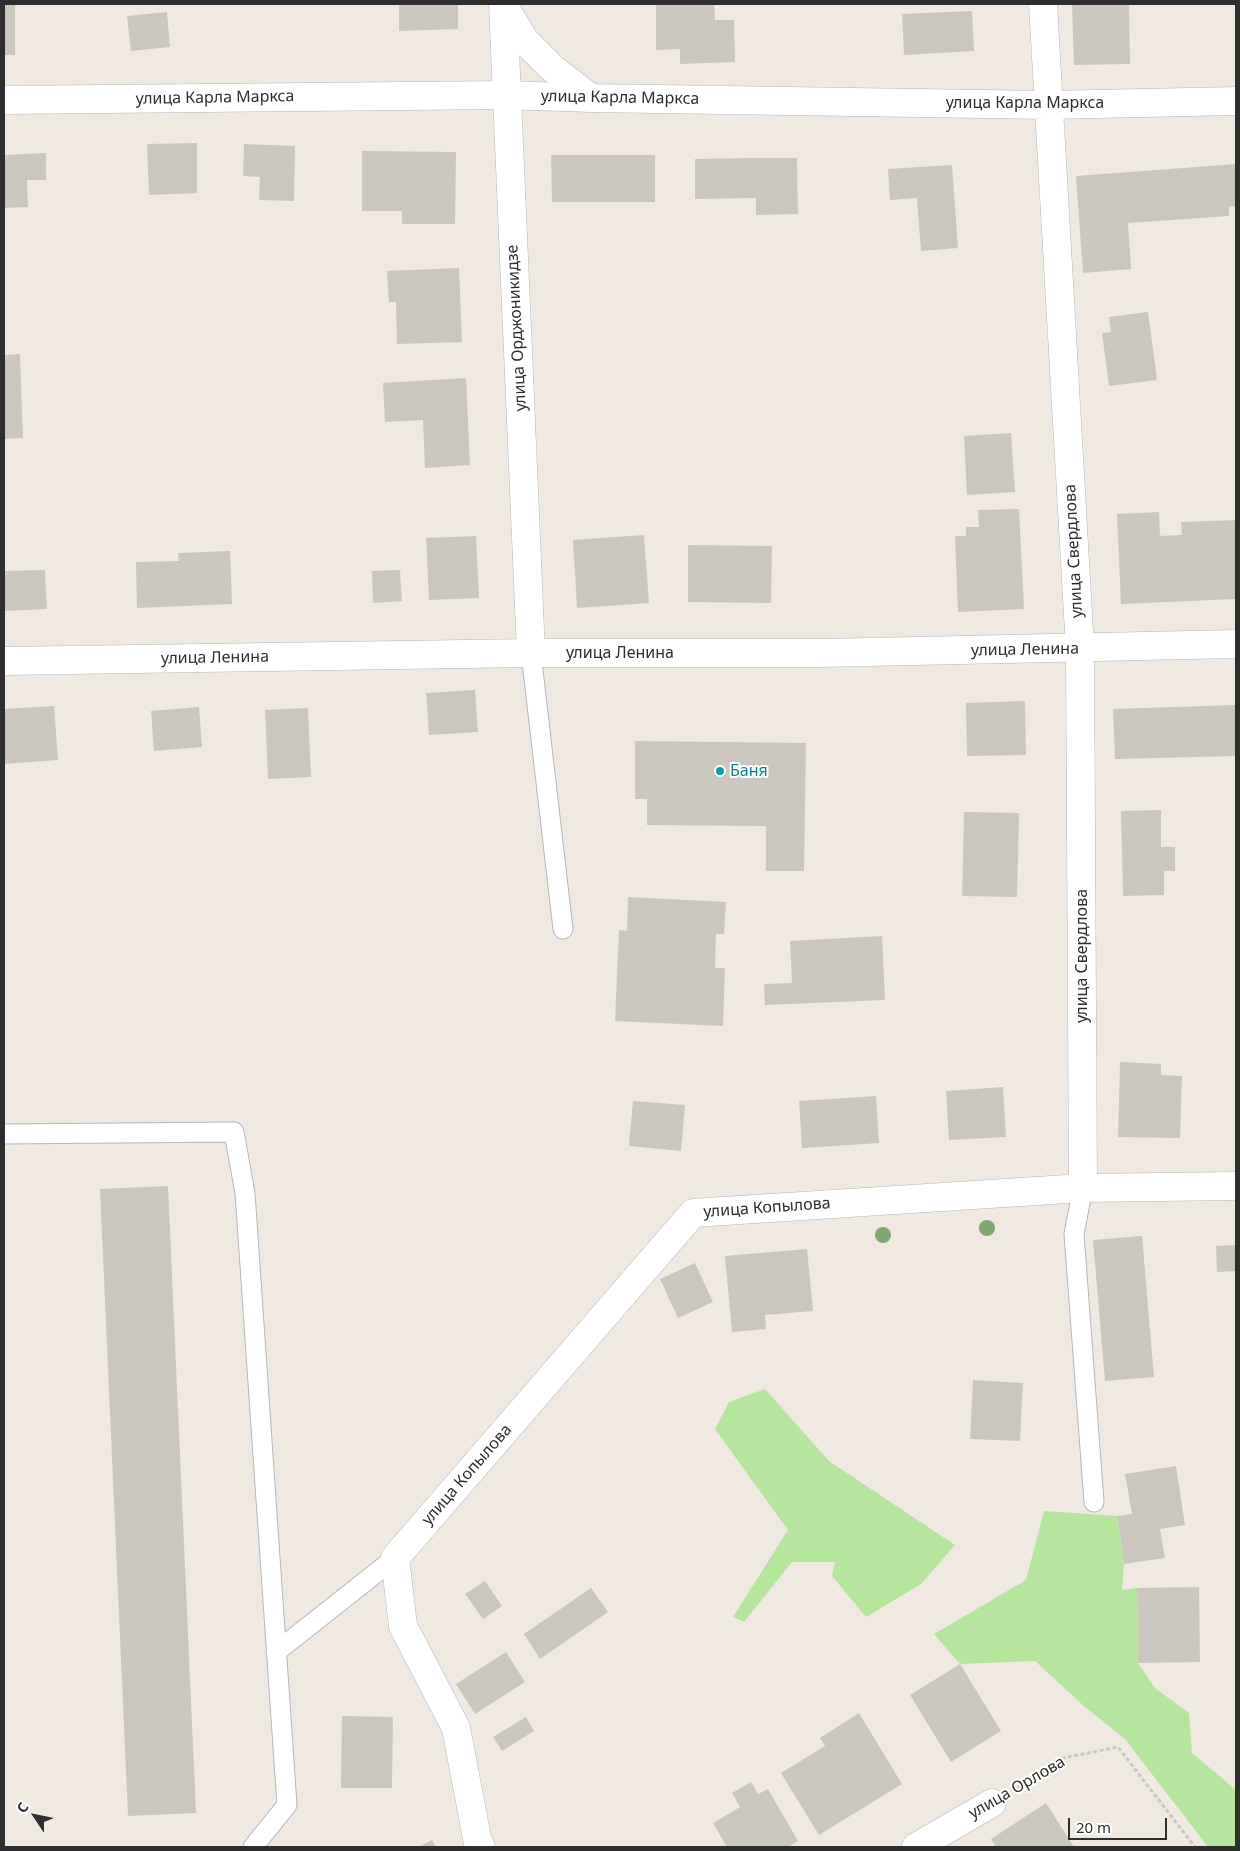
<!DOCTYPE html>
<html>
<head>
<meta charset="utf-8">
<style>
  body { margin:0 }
  #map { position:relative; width:1240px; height:1851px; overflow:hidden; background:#efe9e1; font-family:"Noto Sans",sans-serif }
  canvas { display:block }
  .frame { position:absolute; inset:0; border:5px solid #2e2e2e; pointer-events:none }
  .north { position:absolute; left:10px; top:1791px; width:50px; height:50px; -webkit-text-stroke:4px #fff; paint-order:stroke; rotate:304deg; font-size:14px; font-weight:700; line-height:20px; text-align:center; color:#2e2e2e }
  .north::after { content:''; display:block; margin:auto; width:18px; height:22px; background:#2e2e2e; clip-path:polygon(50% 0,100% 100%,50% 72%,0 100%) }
  .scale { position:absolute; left:1068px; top:1818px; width:99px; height:22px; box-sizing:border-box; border:2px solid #2e2e2e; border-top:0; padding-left:6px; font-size:15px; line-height:18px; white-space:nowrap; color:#2e2e2e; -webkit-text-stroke:4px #fff; paint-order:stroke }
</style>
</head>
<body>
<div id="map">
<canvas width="1240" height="1851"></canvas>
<div class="frame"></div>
<div class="north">С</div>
<div class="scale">20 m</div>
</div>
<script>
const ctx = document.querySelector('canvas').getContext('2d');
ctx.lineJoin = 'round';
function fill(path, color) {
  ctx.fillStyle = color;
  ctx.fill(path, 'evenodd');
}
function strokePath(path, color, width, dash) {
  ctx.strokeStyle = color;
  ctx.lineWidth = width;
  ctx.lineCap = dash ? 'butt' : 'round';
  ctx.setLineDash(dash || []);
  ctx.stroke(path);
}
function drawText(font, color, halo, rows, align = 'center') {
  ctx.font = font + ' "Noto Sans",sans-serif';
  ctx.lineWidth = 4;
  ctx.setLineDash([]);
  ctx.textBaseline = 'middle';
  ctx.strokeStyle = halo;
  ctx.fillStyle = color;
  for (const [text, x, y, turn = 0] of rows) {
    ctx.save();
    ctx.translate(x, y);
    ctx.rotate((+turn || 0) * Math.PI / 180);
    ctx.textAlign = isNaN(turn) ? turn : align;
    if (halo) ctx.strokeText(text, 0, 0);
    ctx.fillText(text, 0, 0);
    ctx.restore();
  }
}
const green = new Path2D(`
  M765 1389 829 1461 955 1545 921 1584 866 1617 832 1576 835 1562H792L744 1622 733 1617 788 1530 715 1429 729 1402Z
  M1044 1511 1117 1516 1124 1564 1122 1590 1137 1588 1138 1663 1155 1688 1189 1713 1192 1753 1236 1790V1847H1208L1125 1739 1085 1707 1035 1661 960 1664 934 1634 1026 1580Z`);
const building = new Path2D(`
  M4 4H15V55H4Z
  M399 4H458V29L399 31Z
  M656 4H714L715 20H734L735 62 680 64V49L656 50Z
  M1072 4H1129L1130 64 1074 65Z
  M972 11 974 51 904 55 902 14Z
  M167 12 170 47 131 51 127 16Z
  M197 143V193L149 195 147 144Z
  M244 144 295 146 294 201 259 200 260 177 243 176Z
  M362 151 456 152 455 224H402V211H362Z
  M46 153V180H27L28 207 4 208V155Z
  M551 155H655V202H552Z
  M756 158H797L798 214 756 215V198L695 199V159Z
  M1236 164V206L1229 207V216L1128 223 1131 269 1083 273 1076 176Z
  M952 165 958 248 921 251 917 198 890 200 888 169Z
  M459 268 462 342 397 344 396 302H389L387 271Z
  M1148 312 1157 380 1109 386 1102 333 1111 332 1109 317Z
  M20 354 23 438 4 439V355Z
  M466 378 470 465 425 468 423 420 385 422 383 383Z
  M1011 433 1015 492 967 495 964 436Z
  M1019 509 1024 609 958 612 955 536H966V527H979L978 510Z
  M1159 512 1160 536 1182 535 1181 522 1236 520V599L1121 604 1117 514Z
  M644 535 649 603 577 608 573 540Z
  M476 536 479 598 429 600 426 538Z
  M688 545 772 546 771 603 688 602Z
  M230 551 232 604 137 608 136 562 179 561 178 553Z
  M45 570 47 609 4 611V571Z
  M400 570 402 601 373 603 372 571Z
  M475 690 478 732 429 735 426 693Z
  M1025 701 1026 755 967 756 966 703Z
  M1236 705V756L1115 759 1113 709Z
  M54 706 58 760 4 764V709Z
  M199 707 202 747 154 751 151 711Z
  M308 708 311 777 268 779 265 710Z
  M635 741 806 743 804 871H766V826L647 825V799H635Z
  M1161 810V847H1175V871H1164V895L1123 896 1121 811Z
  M964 812 1019 813 1017 897 962 896Z
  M628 897 726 902 724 934H716L715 968H725L723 1026 615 1021 619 930 627 931Z
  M882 936 885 1000 765 1005 764 984 792 983 790 941Z
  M1120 1062 1161 1064V1075L1182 1076 1180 1138 1118 1137Z
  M1003 1087 1006 1137 949 1140 946 1091Z
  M876 1096 879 1143 802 1148 799 1101Z
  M633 1101 685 1105 681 1151 629 1146Z
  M168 1186 196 1813 128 1816 100 1189Z
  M1142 1236 1154 1377 1105 1381 1093 1240Z
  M1236 1245V1271L1217 1272 1216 1246Z
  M807 1249 813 1311 765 1315 766 1329 732 1332 725 1256Z
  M695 1263 713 1302 678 1318 660 1279Z
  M973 1380 1023 1383 1020 1441 970 1439Z
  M1176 1466 1185 1525 1160 1529 1165 1558 1124 1564 1117 1516 1132 1514 1125 1474Z
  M485 1581 502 1606 483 1619 465 1594Z
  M1199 1587 1200 1662 1138 1663 1137 1588Z
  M591 1588 608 1612 540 1659 524 1634Z
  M506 1652 525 1682 475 1714 456 1684Z
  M960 1664 1001 1731 951 1762 910 1695Z
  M859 1713 902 1784 819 1835 781 1773 825 1746 820 1738Z
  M342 1716 393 1717 392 1788H341Z
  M526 1717 534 1731 502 1751 493 1737Z
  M751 1782 758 1794 768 1789 798 1841 788 1847H727L713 1823 740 1807 732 1793Z
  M1046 1803 1074 1847H996L991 1839Z
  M432 1840 436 1847H419Z`);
const path = new Path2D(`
  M1018 1787 1063 1758 1118 1747 1195 1847`);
const service = new Path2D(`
  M531 653 563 929
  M4 1134 234 1132 245 1193 287 1805 253 1847
  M1083 1188 1074 1234 1094 1502
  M276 1652 395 1558`);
const minor = new Path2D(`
  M503 4 531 653
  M1043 4 1080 649 1083 1188
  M504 6 525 41 552 68 591 98
  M4 100 506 95 591 98 1049 105 1236 101
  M4 661 531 653H822L1236 644
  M481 1847 478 1843 456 1728 403 1626 395 1558 693 1213 1083 1188 1236 1186
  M916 1847 992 1803`);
const trees = [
  [987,1228],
  [883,1235]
];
const markers = [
  [720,771,5,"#0f9aa8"]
];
const streetNames = [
  ["улица Карла Маркса",215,98,-1],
  ["улица Карла Маркса",620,98,1],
  ["улица Карла Маркса",1025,103],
  ["улица Орджоникидзе",517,328,-93],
  ["улица Свердлова",1074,551,-93],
  ["улица Ленина",1025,650,-1],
  ["улица Ленина",620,653],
  ["улица Ленина",215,658,-1],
  ["улица Свердлова",1082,956,-90],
  ["улица Копылова",767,1208,-4],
  ["улица Копылова",467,1475,-49],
  ["улица Орлова",1017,1788,-30]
];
const cultureNames = [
  ["Баня",730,771]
];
fill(green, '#b6e59e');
fill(building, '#cbc7bf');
strokePath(service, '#b4b7c1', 21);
strokePath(minor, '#b4b7c1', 29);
strokePath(path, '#c9c9c9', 3, [4, 2.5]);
strokePath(service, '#fff', 19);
strokePath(minor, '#fff', 28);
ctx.fillStyle = '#84a574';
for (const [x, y] of trees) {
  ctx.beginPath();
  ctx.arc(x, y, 8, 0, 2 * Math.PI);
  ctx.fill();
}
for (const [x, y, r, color] of markers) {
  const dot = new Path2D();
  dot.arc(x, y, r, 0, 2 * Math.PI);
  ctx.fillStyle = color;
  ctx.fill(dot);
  strokePath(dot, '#fff', 2);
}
drawText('16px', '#2e2e2e', '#fff', streetNames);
drawText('16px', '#0d838f', '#fff', cultureNames, 'left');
</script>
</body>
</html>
